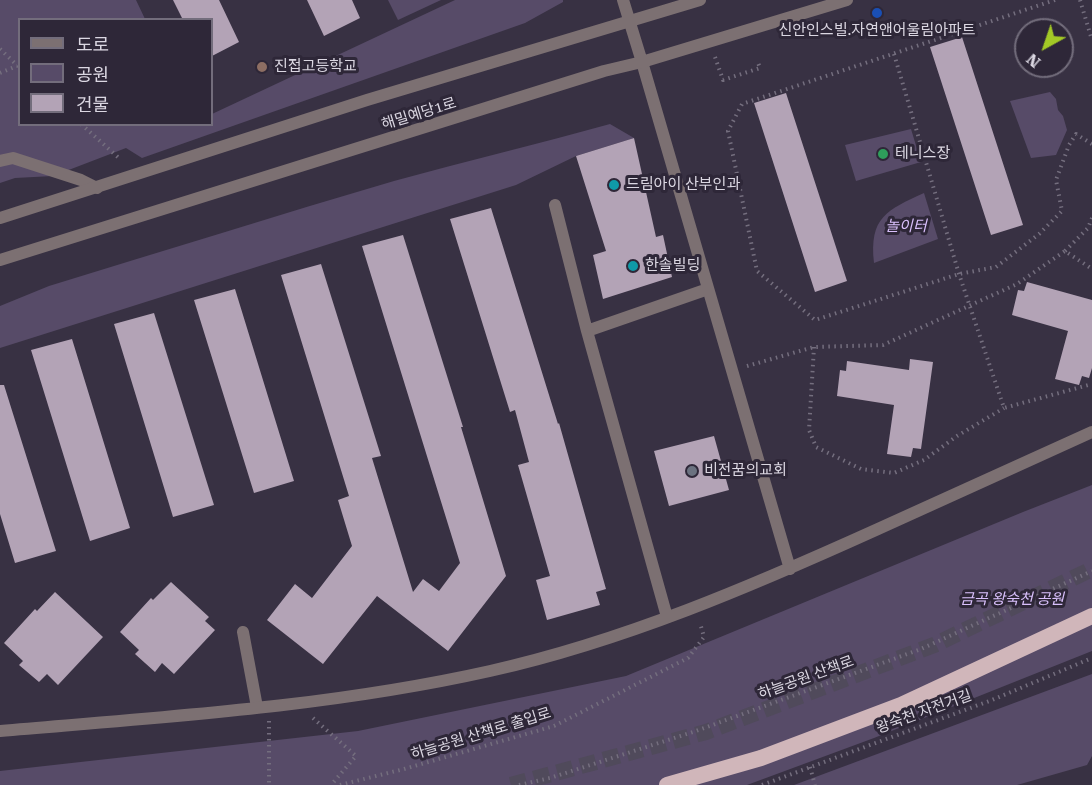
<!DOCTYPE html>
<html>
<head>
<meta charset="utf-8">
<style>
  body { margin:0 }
  #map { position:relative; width:1092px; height:785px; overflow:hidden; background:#383143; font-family:"Roboto Serif","Noto Sans KR",serif }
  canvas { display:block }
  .legend { position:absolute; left:18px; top:18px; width:195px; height:108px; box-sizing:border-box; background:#2e2738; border:2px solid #736d7c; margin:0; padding:8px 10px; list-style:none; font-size:18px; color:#dbd7e2 }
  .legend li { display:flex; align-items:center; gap:12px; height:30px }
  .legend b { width:30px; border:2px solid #736d7c }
  .north { position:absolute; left:1014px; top:18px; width:60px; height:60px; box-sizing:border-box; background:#2e2738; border:2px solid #736d7c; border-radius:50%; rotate:220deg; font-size:16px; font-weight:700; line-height:24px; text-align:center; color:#dbd7e2 }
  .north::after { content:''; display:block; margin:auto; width:21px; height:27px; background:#a3c926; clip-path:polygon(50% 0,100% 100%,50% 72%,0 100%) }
</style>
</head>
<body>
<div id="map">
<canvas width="1092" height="785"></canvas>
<ul class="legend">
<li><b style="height:8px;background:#7c7072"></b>도로</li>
<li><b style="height:16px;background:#574b68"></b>공원</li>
<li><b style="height:16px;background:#b3a3b6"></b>건물</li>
</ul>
<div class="north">N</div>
</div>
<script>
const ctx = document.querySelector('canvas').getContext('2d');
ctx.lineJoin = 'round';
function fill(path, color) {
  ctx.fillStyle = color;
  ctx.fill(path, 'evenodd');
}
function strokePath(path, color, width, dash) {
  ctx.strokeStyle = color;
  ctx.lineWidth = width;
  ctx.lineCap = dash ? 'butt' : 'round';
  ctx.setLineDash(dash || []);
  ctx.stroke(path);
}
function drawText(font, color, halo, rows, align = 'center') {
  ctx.font = font + ' "Roboto Serif","Noto Sans KR",serif';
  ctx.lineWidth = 6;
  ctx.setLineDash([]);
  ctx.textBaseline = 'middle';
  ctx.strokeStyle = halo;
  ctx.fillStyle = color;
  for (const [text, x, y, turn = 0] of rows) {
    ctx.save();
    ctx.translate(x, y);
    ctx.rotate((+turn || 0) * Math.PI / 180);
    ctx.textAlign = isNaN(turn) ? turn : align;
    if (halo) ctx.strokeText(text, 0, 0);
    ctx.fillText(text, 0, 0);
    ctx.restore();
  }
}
const green = new Path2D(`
  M0 0H136L145 19 20 20V124H212V114L455 0H563V2L525 23 142 158 126 148 53 176 15 178 0 183Z
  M388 0H441L398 20Z
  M1050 92 1056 99 1058 110 1063 116 1067 130 1056 155 1031 158 1010 101Z
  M610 124 634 138 576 156 516 185 0 348V306L49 286C164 251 278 215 394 181 466 161 539 144 610 124Z
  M911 129 921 162 856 181 845 145Z
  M924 193 938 239 874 263C869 217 887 210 924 193Z
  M1092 485V651L874 738 747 785H0V771L358 731 626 676 1023 512Z
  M1092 674V756L1087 765 1017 785H794Z`);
const building = new Path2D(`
  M173 0H219L239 42 212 56V20H183Z
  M307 0H352L360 18 324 36Z
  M962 37 1023 225 991 235 930 47Z
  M786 93 847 281 815 292 754 103Z
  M634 138 656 237 663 235 672 277 603 299 593 255 606 251 576 156Z
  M491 208 558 424 559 423 606 589 596 592 600 605 547 620 536 580 550 576 518 465 529 462 515 410 510 412 450 219Z
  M403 235 463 427H461L506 576 448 651 377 596 323 664 267 620 295 584 312 598 352 546 338 500 349 496 281 275 321 264 381 456 372 458 413 592 423 579 439 591 460 563 362 246Z
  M1027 282 1092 300V368L1089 378 1082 376 1079 385 1055 379 1068 331 1012 315 1018 290 1024 291Z
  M235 289 294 481 254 493 194 300Z
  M154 313 214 505 173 517 114 324Z
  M72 339 130 528 90 541 31 350Z
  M910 359 933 362 921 449 913 448 911 457 887 454 894 405 837 396 840 370 846 371 847 361 909 370Z
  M0 385H4L56 551 15 563 0 514Z
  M714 436 729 490 669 506 654 451Z
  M171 582 209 617 205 621 215 630 174 674 162 663 155 672 135 654 139 650 120 632 151 598 153 600Z
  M55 592 103 637 58 685 47 674 39 682 19 665 23 661 4 643 35 609 37 611Z`);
const trunkTunnel = new Path2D(`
  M511 785 706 732 934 645 1092 569`);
const path = new Path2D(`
  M1055 0 742 104 728 131 757 271 815 320 959 274 996 267 1039 234 1062 211 1056 180 1069 145 1076 134 1092 144
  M1080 0 1092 40
  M0 49 20 68
  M894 54 959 274 1004 408 1092 384
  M715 57 723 80 760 68 757 60
  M0 73 17 66
  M81 124 121 160
  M1065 251 1088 228 1092 218
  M814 347 809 430 816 447 861 469 894 473 924 460 957 436 1004 408
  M747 366 814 347 883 345 1017 284 1065 251 1092 269
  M313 718 356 756 331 785
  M269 721V785
  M810 767 815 785
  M340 785 404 769 554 726 688 658 704 637 700 623
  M519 785 550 778 696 731 921 649 1092 571
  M762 785 992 700 1092 658`);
const service = new Path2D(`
  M0 161 13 158 81 180 97 188
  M243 632 257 707`);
const minor = new Path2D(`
  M642 62 790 569
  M555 205 587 331
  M667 617 587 331 708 289
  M0 731C164 717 329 707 490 671 624 641 752 586 878 529 949 497 1021 464 1092 432`);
const tertiary = new Path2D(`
  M623 0 642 62
  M0 218 367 100 700 0
  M0 260 604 71 642 62 847 0`);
const trunk = new Path2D(`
  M667 785 761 758 901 705 1092 616`);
const markers = [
  [877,13,6,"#1a4fb4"],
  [262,67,6,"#8d6e63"],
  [883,154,6,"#2e9e5b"],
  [614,185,6,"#0f9aa8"],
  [633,266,6,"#0f9aa8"],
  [692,471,6,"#6b7280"]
];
const poiNames = [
  ["신안인스빌.자연앤어울림아파트",877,31,"center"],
  ["진접고등학교",274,67],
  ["테니스장",895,154],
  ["드림아이 산부인과",626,185],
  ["한솔빌딩",645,266],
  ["비전꿈의교회",704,471]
];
const streetNames = [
  ["해밀예당1로",419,114,-17],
  ["하늘공원 산책로",806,678,-20],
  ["왕숙천 자전거길",924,712,-20],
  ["하늘공원 산책로 출입로",481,734,-17]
];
const parkNames = [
  ["놀이터",906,227],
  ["금곡 왕숙천 공원",1012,600]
];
fill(green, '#574b68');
fill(building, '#b3a3b6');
strokePath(trunkTunnel, '#504a5b', 16, [16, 8]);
strokePath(path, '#746e7e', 4, [1.5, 4.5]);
strokePath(service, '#7c7072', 12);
strokePath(minor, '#7c7072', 12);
strokePath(tertiary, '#7c7072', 12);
strokePath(trunk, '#d0b6ba', 16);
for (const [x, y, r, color] of markers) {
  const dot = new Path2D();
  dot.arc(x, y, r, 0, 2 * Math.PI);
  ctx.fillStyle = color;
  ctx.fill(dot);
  strokePath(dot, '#2e2738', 2);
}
drawText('15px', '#dbd7e2', '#2e2738', poiNames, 'left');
drawText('15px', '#dbd7e2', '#2e2738', streetNames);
drawText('italic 15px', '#d9c0fc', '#2e2738', parkNames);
</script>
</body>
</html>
